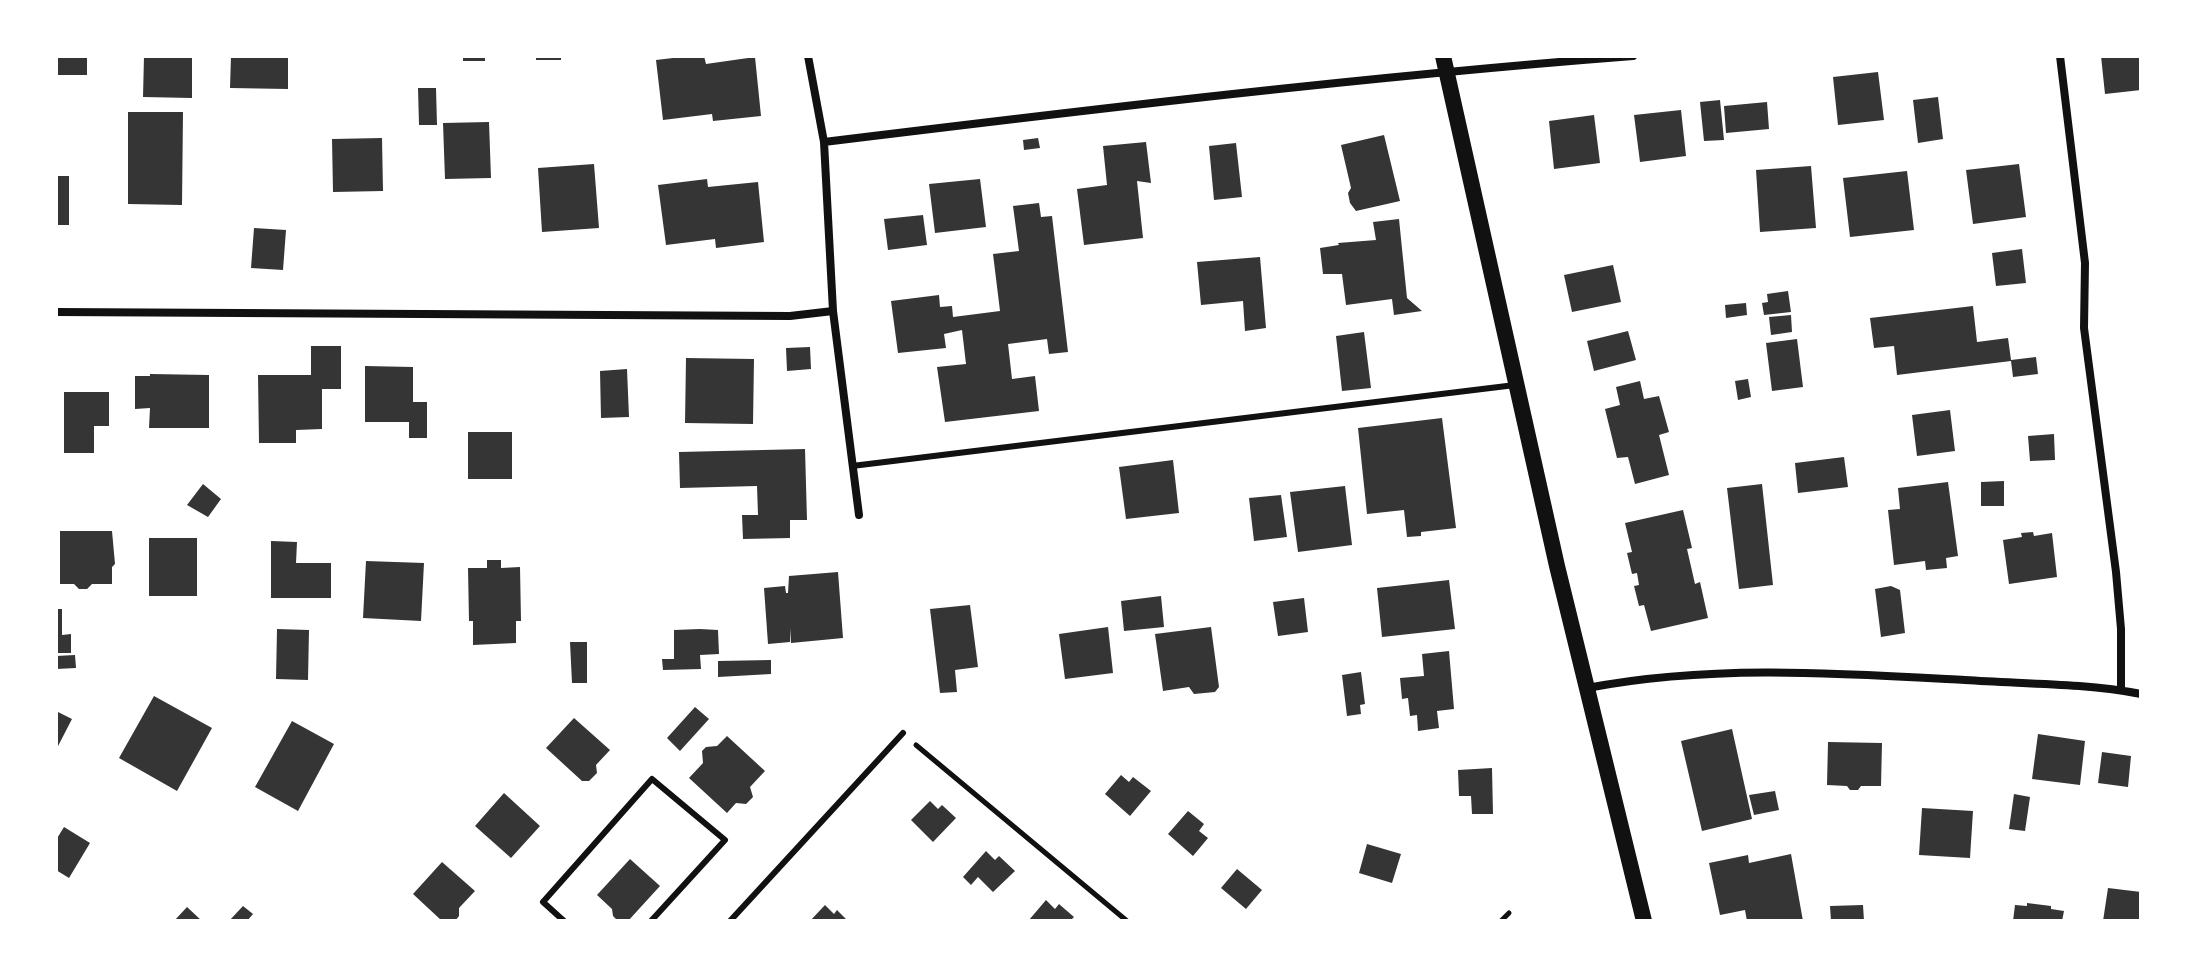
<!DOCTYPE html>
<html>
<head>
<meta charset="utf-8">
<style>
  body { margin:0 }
  #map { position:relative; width:2197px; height:977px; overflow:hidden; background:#fff; font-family:Figtree,sans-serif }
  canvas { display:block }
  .frame { position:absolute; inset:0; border:58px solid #fff; pointer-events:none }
</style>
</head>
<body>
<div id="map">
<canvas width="2197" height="977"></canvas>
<div class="frame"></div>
</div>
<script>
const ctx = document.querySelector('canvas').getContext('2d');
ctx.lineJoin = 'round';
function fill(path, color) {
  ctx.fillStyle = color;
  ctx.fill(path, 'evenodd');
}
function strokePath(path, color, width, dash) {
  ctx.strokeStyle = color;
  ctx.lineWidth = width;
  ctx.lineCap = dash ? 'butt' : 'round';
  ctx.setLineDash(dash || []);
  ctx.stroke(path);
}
const building = new Path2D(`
  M56 56H87V75H56Z
  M144 56H192V98L143 97Z
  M231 56H288V89L230 88Z
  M463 56H485V61H463Z
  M536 56H561V60H536Z
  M690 56H704L706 64 755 57 761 116 713 121 712 114 663 120 656 60Z
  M2101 56H2141V90L2105 94Z
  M1878 72 1884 120 1838 125 1833 77Z
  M418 88H436L437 125H419Z
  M1938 97 1943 139 1918 143 1913 100Z
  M1720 100 1724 140 1704 141 1700 102Z
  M1767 102 1769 129 1726 133 1724 106Z
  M1681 110 1686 156 1640 162 1634 115Z
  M128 112H183L182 205 128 204Z
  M1594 115 1600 163 1554 169 1549 121Z
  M489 122 491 178 445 179 443 123Z
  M1384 135 1400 201 1356 211 1350 203 1348 193 1351 188 1341 145Z
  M382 138 383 191 333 192 332 139Z
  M1038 138 1040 148 1024 150 1023 140Z
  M1146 142 1151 183 1137 181 1143 238 1084 245 1077 189 1107 185 1103 146Z
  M1236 143 1242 197 1214 200 1209 146Z
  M594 164 599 228 542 232 538 168Z
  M2019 164 2026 217 1973 224 1966 170Z
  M1811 166 1816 228 1760 232 1756 170Z
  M1907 171 1914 230 1850 237 1843 178Z
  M56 176H69V225H56Z
  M707 179 708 187 758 182 764 242 716 248 715 239 666 245 658 185Z
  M980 179 986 227 935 233 929 184Z
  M1039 203 1041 217 1052 216 1068 352 1049 354 1047 339 1008 344 1012 379 1035 376 1039 411 945 422 937 367 966 364 962 330 944 334 946 348 898 353 891 301 939 295 940 307 952 306 953 317 1000 311 993 254 1019 251 1013 206Z
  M923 215 927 245 888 250 884 219Z
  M1399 219 1407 298 1422 311 1394 315 1392 299 1346 305 1342 274H1323L1320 248 1339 245 1338 243 1376 240 1373 222Z
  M254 228 286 230 283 270 251 268Z
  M2022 249 2026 283 1996 286 1992 253Z
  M1260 257 1266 328 1245 331 1243 301 1201 305 1197 262Z
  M1613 265 1621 302 1572 312 1564 275Z
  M1788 291 1791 312 1764 315 1762 303 1768 302 1767 294Z
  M1746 303 1747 315 1726 318 1725 305Z
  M1973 306 1977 342 2008 338 2011 360 2036 357 2038 374 2013 377 2011 361 1897 375 1894 346 1874 348 1870 318Z
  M1791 315 1792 332 1771 335 1769 317Z
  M1628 331 1636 360 1594 371 1587 341Z
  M1364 332 1371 388 1342 391 1336 336Z
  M1797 339 1803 387 1772 391 1766 343Z
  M311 346H341V389H322V429L296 430V443H259L258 375H311Z
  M810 347 811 369 787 371 786 348Z
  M686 358 754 359 753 424 685 423Z
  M365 366 413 367V402H427V438H409V422H365Z
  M627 369 629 417 601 418 600 371Z
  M150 374 209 375V428H149L150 408 135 409V376H150Z
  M1748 379 1751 397 1738 400 1735 381Z
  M1640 381 1644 399 1659 396 1669 432 1659 435 1669 475 1635 484 1628 457 1617 458 1605 409 1620 405 1616 387Z
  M64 392H109V426H94V453H64Z
  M1950 410 1955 451 1917 456 1912 415Z
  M1442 418 1456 528 1421 532V536L1407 537 1404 510 1367 514 1358 428Z
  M468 432H512V479H468Z
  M2054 434 2055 460 2030 461 2028 436Z
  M805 449 807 520H790V538L743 539 742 515H758L757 486 680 488 679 452Z
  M1844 457 1848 487 1798 493 1795 463Z
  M1173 460 1179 513 1126 519 1119 467Z
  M2004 481V506H1981V482Z
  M1948 482 1958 556 1946 558 1947 568 1926 570 1925 561 1894 565 1888 510 1900 509 1898 488Z
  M203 484 221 499 208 517 187 505Z
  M1762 484 1773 585 1739 589 1727 488Z
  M1345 486 1352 545 1298 552 1290 492Z
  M1281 495 1287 537 1254 541 1249 498Z
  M1683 510 1692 548 1687 549 1695 584 1700 582 1708 618 1651 631 1644 605 1639 606 1634 586 1639 585 1637 573 1632 574 1627 553 1632 552 1625 523Z
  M60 531H112L115 564 112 567V584H92L87 589H79L74 584H60Z
  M2033 532 2034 536 2052 533 2057 577 2009 584 2003 540 2022 537 2021 533Z
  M149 538H197V596H149Z
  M271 541 297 542 296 563H331V598H271Z
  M487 560H501V568L520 567 521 621H516V643L473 645V621H469L468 568H487Z
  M366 561 424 563 421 621 363 618Z
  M838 572 843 638 791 643 790 628V642L768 644 764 588 785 586 786 593H788L789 576Z
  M1449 580 1455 629 1382 637 1377 588Z
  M1891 586 1900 590 1905 633 1881 637 1875 589Z
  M1161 596 1164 627 1124 631 1121 601Z
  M1304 598 1308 632 1278 636 1273 602Z
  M970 605 978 667 955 670 957 692 940 693 930 609Z
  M56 609H62V635L71 634V653H56Z
  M1108 627 1113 673 1065 679 1059 634Z
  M1211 627 1219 687 1215 692 1194 694 1189 687 1163 691 1155 634Z
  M277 629 309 630 308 680 276 679Z
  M700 629 718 630 719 654 700 655 701 669 663 670 662 659H674V630Z
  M570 642H587V683H572Z
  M1449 651 1454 709 1437 711 1439 728 1418 731 1417 715 1410 716 1408 698 1402 699 1400 678 1424 676 1422 654Z
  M75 655 76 668 56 669V656Z
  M771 660V674L718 677V661Z
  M1361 672 1365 704 1360 705 1361 714 1347 716 1342 675Z
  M154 696 212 728 177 791 119 758Z
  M695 707 709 719 680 751 667 738Z
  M56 711 72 719 56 750Z
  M574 718 610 750 596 765 597 773 589 781H582L546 748Z
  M292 721 334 744 298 811 255 787Z
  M1732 729 1752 819 1702 831 1681 741Z
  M2038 734 2085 741 2080 785 2032 779Z
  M727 736 765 771 750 787 753 797 746 804 736 803 727 813 689 778 703 763 702 751 706 747 717 746Z
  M1828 742 1882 743 1881 786H1861L1858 790H1850L1847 786 1827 785Z
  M2102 752 2131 756 2128 787 2098 783Z
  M1492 768 1493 814H1472L1471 796H1459L1458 770Z
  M1121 775 1129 782 1133 777 1151 791 1130 816 1105 794Z
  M1775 791 1779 810 1754 815 1749 795Z
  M504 793 540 826 511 858 475 826Z
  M2014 794 2030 797 2025 831 2009 829Z
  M930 801 938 809 942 805 956 818 933 842 911 820Z
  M1922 808 1973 811 1970 858 1919 855Z
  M1188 811 1204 824 1199 831 1208 838 1193 856 1168 834Z
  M64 827 90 843 69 878 56 870V840Z
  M1367 844 1401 854 1392 883 1359 873Z
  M986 851 995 860 999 856 1015 871 993 892 978 877 971 885 963 877Z
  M1791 854 1803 921H1747L1745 910 1720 915 1709 863 1748 855 1749 863Z
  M630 859 660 886 628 921H618L613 916 612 909 597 895Z
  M442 862 475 891 459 908V916L455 921H442L413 894Z
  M1237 869 1262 890 1246 909 1221 888Z
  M2108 888 2141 892V921H2103Z
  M1046 900 1055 909 1059 904 1074 917 1070 921H1030L1029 920Z
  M2027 903 2051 906V909L2064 911 2062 921H2013L2015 905 2027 906Z
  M825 905 834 914 837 910 848 921H810Z
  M1863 905 1864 921H1831L1830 906Z
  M243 906 253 914 247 921H229Z
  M187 907 202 921H174Z`);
const path = new Path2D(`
  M916 745 1127 921
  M1501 921 1509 913`);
const service = new Path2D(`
  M852 466 1515 385
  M564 921 543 902 652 779 725 840 651 921
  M730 921 903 733`);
const minor = new Path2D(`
  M808 56 824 142 833 311 859 515
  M2060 56 2085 263 2084 328 2116 572 2121 629V690
  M824 142C1094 109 1362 77 1633 56
  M56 312 790 316 833 311
  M1587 688C1710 664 1840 673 1965 680 2023 684 2083 683 2141 694`);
const secondary = new Path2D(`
  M1443 56 1557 566 1644 921`);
fill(building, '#353535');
strokePath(path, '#111', 5);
strokePath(service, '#111', 6);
strokePath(minor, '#111', 8);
strokePath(secondary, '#111', 16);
</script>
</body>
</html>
